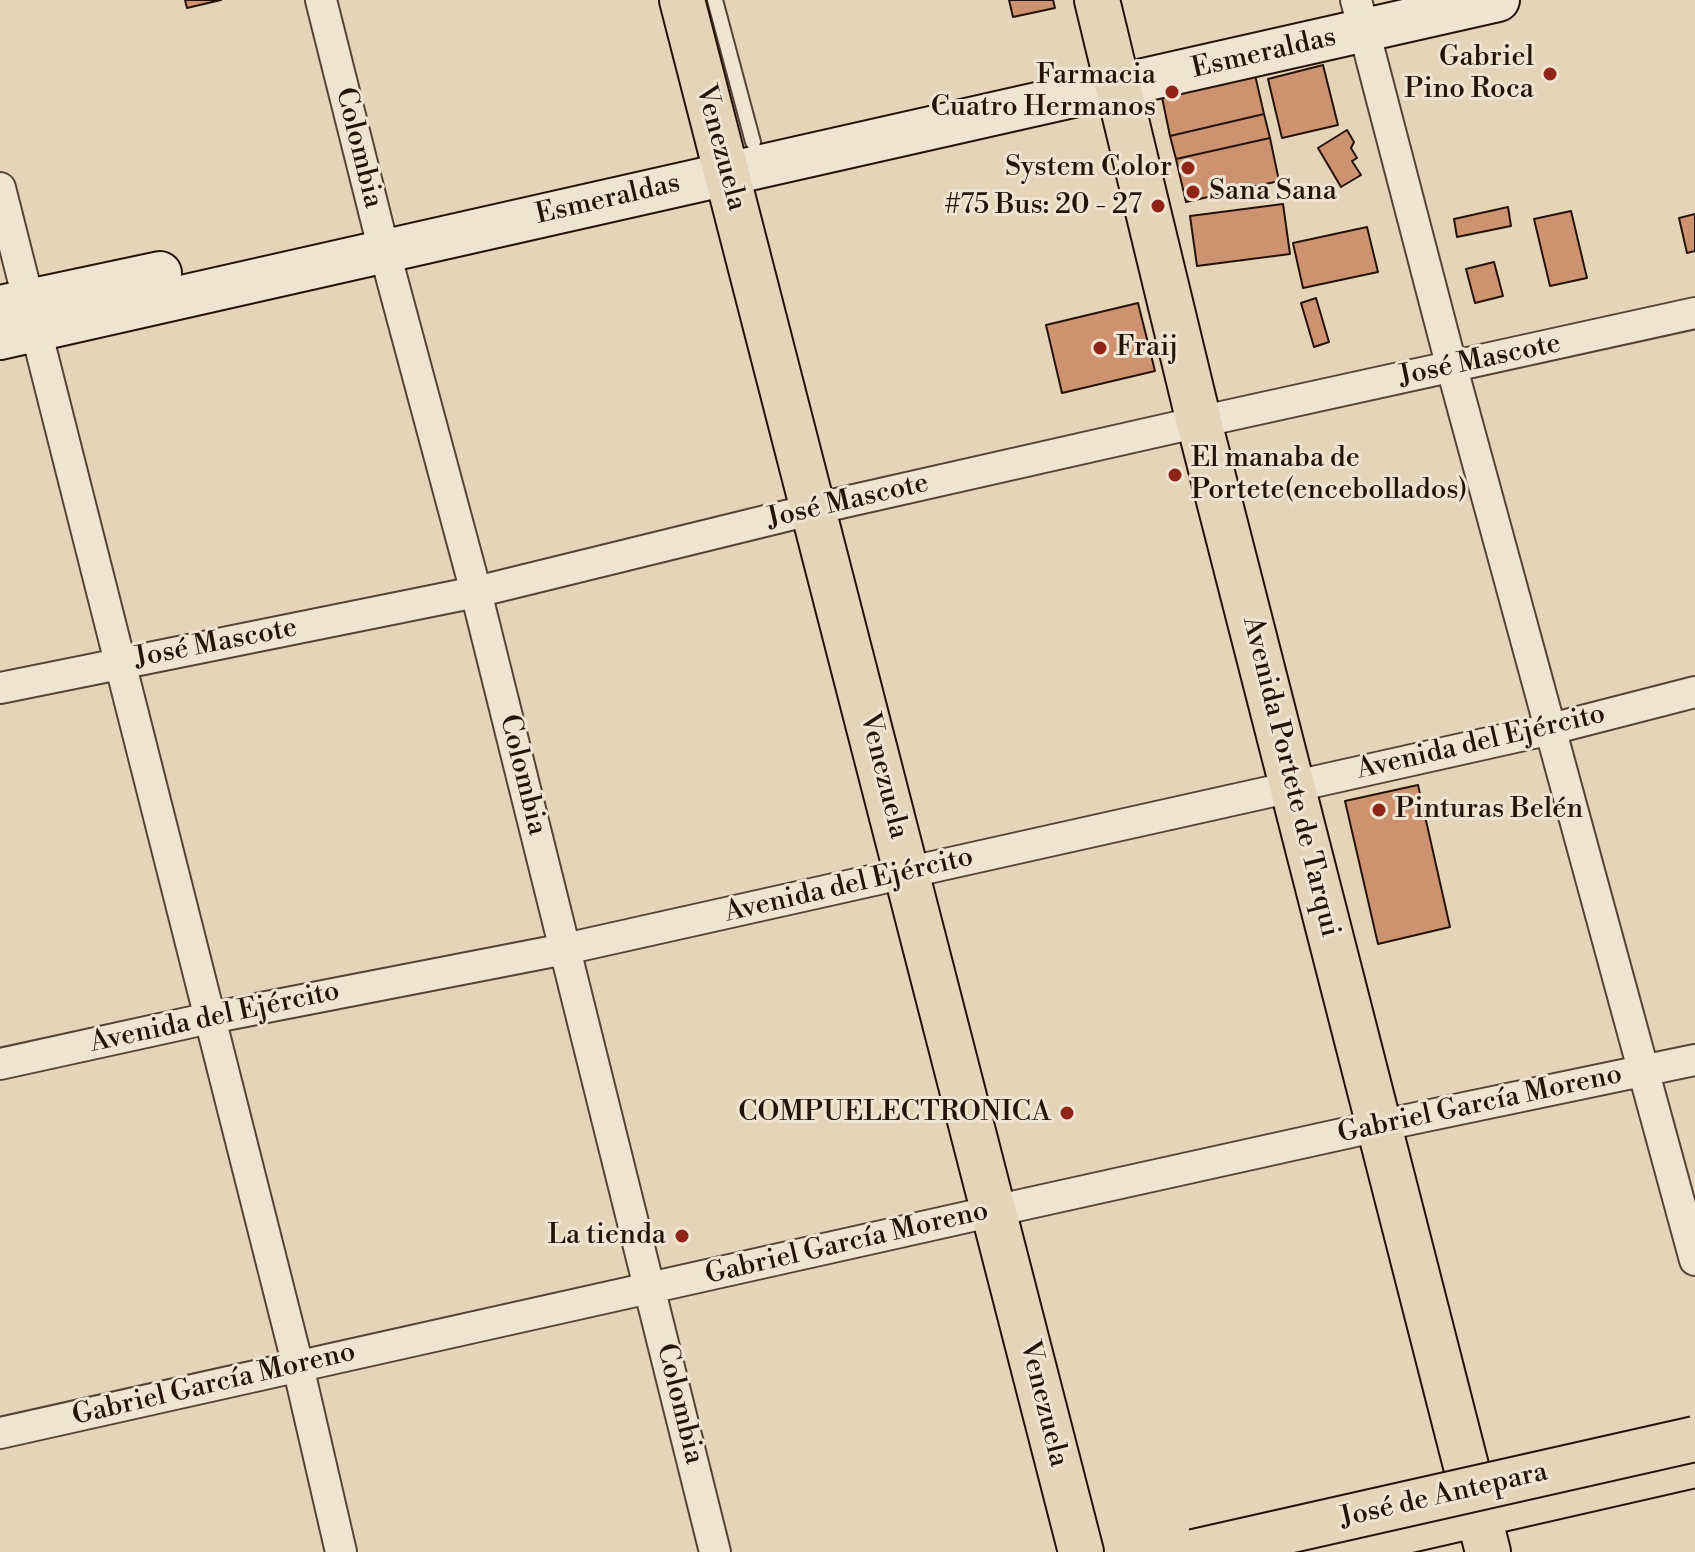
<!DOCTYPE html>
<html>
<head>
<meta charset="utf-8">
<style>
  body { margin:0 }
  canvas { display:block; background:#e5d5b8 }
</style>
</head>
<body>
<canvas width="1695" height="1552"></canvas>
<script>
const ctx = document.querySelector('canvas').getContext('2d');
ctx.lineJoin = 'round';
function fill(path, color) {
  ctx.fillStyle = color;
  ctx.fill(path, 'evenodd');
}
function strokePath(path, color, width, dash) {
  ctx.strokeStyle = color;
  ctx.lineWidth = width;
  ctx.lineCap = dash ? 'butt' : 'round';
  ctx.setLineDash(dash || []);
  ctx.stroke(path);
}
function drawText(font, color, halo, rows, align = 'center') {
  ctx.font = font + ' "Libre Bodoni",serif';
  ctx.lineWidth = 6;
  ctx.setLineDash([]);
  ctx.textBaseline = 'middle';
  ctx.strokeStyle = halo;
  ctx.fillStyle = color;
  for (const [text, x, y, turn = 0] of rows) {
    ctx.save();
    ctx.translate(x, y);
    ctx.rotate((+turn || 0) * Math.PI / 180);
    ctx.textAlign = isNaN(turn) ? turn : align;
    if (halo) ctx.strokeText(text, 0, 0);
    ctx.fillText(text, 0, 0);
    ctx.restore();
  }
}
const building = new Path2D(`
  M185 0H221L187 8Z
  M1009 0H1053L1055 8 1013 17Z
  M1252 62 1264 114 1170 136 1159 83Z
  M1323 65 1338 125 1282 138 1268 79Z
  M1264 114 1270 138 1176 159 1170 136Z
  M1347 130 1354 142 1351 148 1357 158 1352 161 1361 175 1341 187 1318 148Z
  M1270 138 1279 181 1186 202 1176 159Z
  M1283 204 1290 254 1197 266 1190 216Z
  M1508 207 1511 226 1457 237 1454 219Z
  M1571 211 1587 278 1550 286 1534 219Z
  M1695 214V251L1687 253 1679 218Z
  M1367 227 1378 272 1303 288 1293 243Z
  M1494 262 1503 296 1475 303 1466 269Z
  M1316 298 1329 342 1314 347 1301 303Z
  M1138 303 1155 371 1062 393 1046 325Z
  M1418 785 1450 927 1378 944 1345 801Z`);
const lane = new Path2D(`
  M715 0 753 142`);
const street = new Path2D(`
  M321 0 378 227 476 592 715 1552
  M1356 0 1452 368 1695 1260
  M0 188 298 1366 341 1552
  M0 688 476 592 814 509 1199 422 1695 313
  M0 1064 210 1018 565 949 1551 729 1695 692
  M0 1433 994 1211 1378 1126 1695 1060`);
const secondary = new Path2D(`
  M0 307 160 273
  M0 338 1498 0`);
const primary = new Path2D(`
  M682 0 1081 1552
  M1097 0 1199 422 1488 1552
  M1313 1552 1695 1465`);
const primaryBridge = new Path2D(`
  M1194 1552 1695 1439`);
const markers = [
  [1550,74,8,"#8f2418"],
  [1172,92,8,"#8f2418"],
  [1188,168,8,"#8f2418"],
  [1193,192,8,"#8f2418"],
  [1158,206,8,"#8f2418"],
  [1100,348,8,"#8f2418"],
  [1175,475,8,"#8f2418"],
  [1379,810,8,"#8f2418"],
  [1067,1113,8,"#8f2418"],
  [682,1236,8,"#8f2418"]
];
const streetNames = [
  ["Esmeraldas",1264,54,-13],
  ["Colombia",358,148,76],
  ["Venezuela",720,148,75],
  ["Esmeraldas",608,200,-13],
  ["José Mascote",1480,361,-12],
  ["José Mascote",848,502,-13],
  ["José Mascote",216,644,-11],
  ["Avenida del Ejército",1481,743,-13],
  ["Colombia",522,775,76],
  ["Venezuela",883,776,76],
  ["Avenida Portete de Tarqui",1290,777,76],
  ["Avenida del Ejército",849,886,-13],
  ["Avenida del Ejército",215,1018,-12],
  ["Gabriel García Moreno",1480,1105,-12],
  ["Gabriel García Moreno",847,1244,-13],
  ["Gabriel García Moreno",214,1385,-13],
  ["Colombia",679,1404,76],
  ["Venezuela",1043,1404,76],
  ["José de Antepara",1444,1496,-13]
];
const poiNames = [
  ["Gabriel",1534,58],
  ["Pino Roca",1534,90],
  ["Farmacia",1156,76],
  ["Cuatro Hermanos",1156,108],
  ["System Color",1172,168],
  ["Sana Sana",1209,192,"left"],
  ["#75 Bus: 20 - 27",1142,206],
  ["Fraij",1116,348,"left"],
  ["El manaba de",1191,459,"left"],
  ["Portete(encebollados)",1191,491,"left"],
  ["Pinturas Belén",1395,810,"left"],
  ["COMPUELECTRONICA",1051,1113],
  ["La tienda",666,1236]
];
fill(building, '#cd9371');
strokePath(building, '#25130a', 2);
strokePath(lane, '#554436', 18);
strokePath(street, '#554436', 34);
strokePath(secondary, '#25130a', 46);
strokePath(primary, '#25130a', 48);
strokePath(lane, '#eee4d1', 14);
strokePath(street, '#eee4d1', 30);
strokePath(secondary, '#eee4d1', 42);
strokePath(primary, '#e5d5b8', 44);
strokePath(primaryBridge, '#25130a', 48, []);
strokePath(primaryBridge, '#e5d5b8', 44);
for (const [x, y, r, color] of markers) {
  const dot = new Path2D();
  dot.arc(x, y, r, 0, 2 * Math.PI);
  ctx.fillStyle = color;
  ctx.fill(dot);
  strokePath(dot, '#eee4d1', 3);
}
drawText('28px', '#25130a', '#eee4d1', streetNames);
drawText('28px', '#25130a', '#eee4d1', poiNames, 'right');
</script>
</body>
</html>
